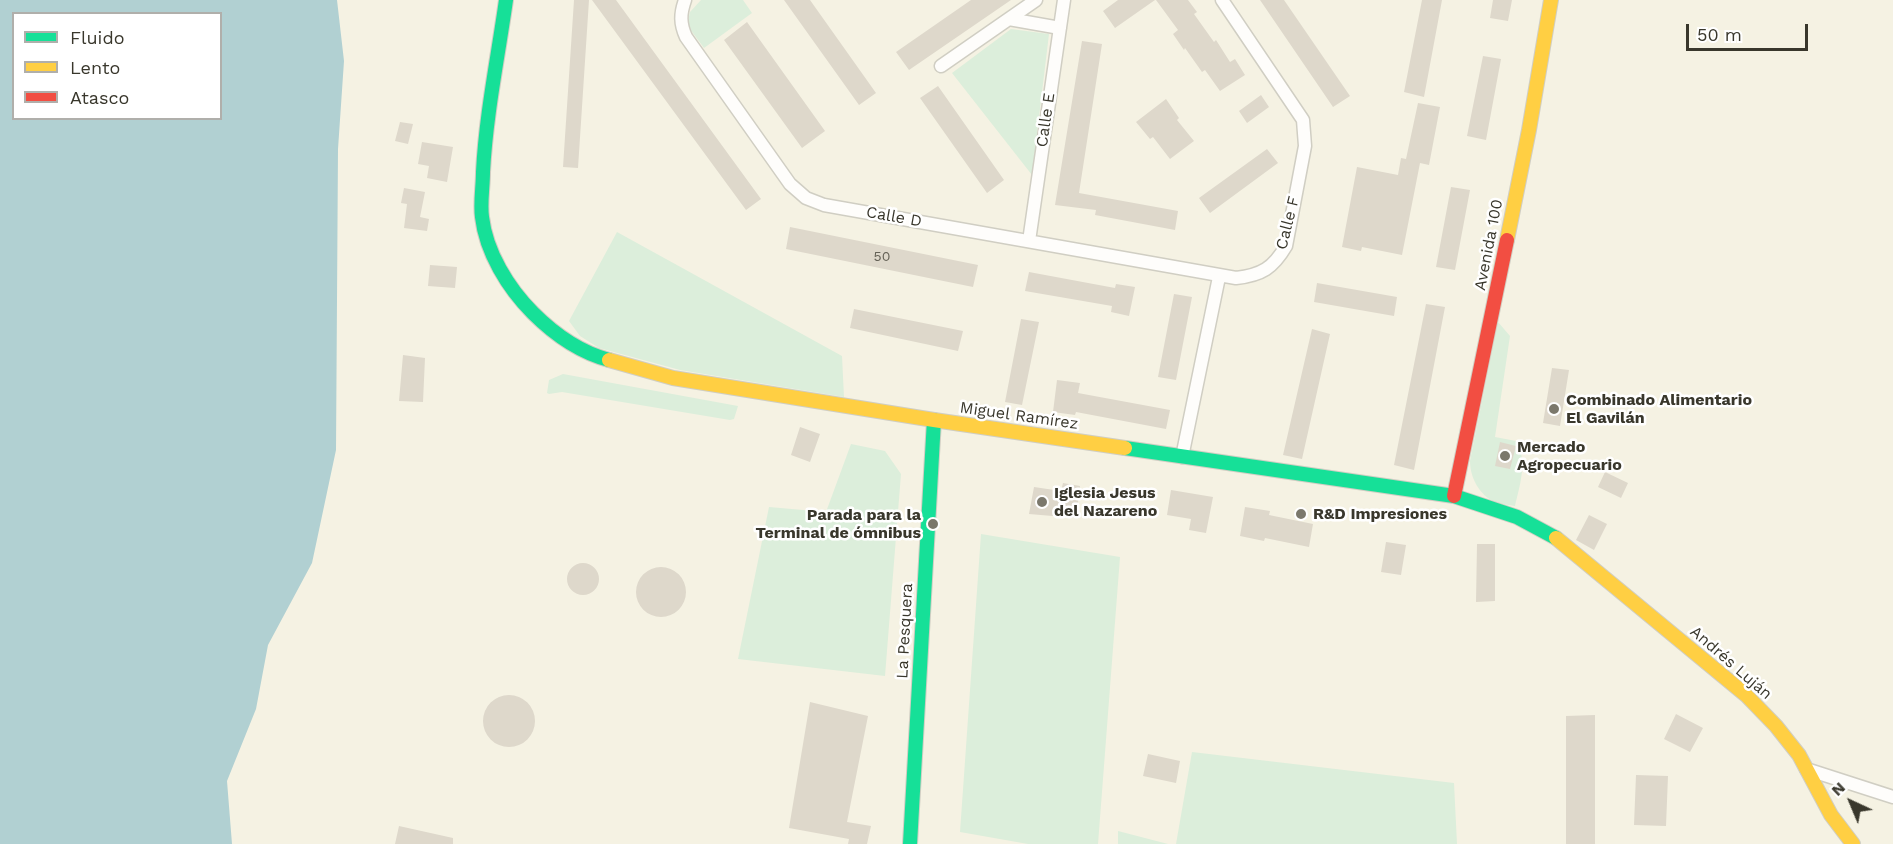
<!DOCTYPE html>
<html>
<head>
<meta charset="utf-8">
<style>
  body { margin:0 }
  #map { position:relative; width:1893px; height:844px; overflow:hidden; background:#f5f2e3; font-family:"Work Sans",sans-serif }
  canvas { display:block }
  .legend { position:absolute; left:12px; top:12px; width:210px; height:108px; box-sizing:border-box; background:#fff; border:2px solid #b0afab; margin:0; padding:8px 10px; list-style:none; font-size:18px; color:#39372c }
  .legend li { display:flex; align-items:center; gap:12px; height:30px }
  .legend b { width:30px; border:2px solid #b0afab }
  .north { position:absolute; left:1821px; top:772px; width:60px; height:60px; -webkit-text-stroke:4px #fff; paint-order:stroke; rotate:316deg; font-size:16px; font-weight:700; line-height:24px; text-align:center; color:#39372c }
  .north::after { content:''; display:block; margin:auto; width:21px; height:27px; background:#39372c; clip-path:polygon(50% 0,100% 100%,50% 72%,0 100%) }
  .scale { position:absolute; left:1686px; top:24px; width:122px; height:27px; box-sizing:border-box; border:3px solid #39372c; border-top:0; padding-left:8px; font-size:18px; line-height:21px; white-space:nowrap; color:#39372c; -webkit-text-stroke:4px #fff; paint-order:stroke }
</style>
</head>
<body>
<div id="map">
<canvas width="1893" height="844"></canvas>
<ul class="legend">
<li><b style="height:8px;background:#16e098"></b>Fluido</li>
<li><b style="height:8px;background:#ffcf43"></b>Lento</li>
<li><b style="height:8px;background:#f24e42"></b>Atasco</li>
</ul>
<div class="north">N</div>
<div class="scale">50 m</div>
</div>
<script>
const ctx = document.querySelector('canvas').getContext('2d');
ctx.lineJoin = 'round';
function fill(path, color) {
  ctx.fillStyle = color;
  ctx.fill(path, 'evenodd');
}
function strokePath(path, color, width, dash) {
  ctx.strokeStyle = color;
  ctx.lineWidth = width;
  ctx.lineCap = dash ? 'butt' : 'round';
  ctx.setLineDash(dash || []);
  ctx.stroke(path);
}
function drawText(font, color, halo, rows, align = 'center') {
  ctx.font = font + ' "Work Sans",sans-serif';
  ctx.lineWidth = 5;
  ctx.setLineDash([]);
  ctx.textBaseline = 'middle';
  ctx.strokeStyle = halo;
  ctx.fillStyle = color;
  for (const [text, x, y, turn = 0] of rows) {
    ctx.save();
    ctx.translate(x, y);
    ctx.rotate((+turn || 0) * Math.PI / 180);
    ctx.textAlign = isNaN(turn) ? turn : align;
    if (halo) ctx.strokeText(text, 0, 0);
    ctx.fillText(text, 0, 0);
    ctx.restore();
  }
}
const green = new Path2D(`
  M701 0H743L752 13 704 48 687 25 690 12Z
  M1011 29 1049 34 1032 175 952 73Z
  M617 232 842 356 844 397 680 370 599 348 580 336 569 321Z
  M1498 322 1510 336 1495 437 1516 441C1528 460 1520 485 1515 506 1509 505 1501 504 1495 502 1479 495 1470 477 1470 461Z
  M563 374 738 406 734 419 730 420 562 392 549 394 547 393 549 380Z
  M851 444 885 451 901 474 885 676 738 659 769 507 826 512Z
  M981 534 1120 557 1098 844H1028L960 832Z
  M1192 752 1454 783 1457 844H1176Z
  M1118 831 1168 844H1118Z`);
const water = new Path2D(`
  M0 0H337L344 61 338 149 336 450 312 563 268 645 256 709 227 781 232 844H0ZM14 14H220V118H14Z`);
const building = new Path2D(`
  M574 0H589L578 168 563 167Z
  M592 0H616L761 199 746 210Z
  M784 0H810L876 93 859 105Z
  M971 0H1011L909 70 896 52Z
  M1118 0H1155L1115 28 1103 11Z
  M1156 0H1188L1197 12 1194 14 1214 42 1216 40 1230 62 1235 59 1245 75 1220 91 1205 70 1202 72 1185 48 1184 50 1173 34 1178 30Z
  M1260 0H1284L1350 96 1333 107Z
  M1422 0H1442L1424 97 1404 92Z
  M1493 0H1512L1508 21 1490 18Z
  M747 22 825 131 802 148 724 40Z
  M1082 41 1102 44 1079 193 1178 211 1175 230 1095 215 1096 210 1055 205Z
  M1483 56 1501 59 1486 140 1467 136Z
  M938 86 1004 180 987 193 920 98Z
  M1261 95 1269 107 1247 123 1239 111Z
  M1166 99 1179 118 1177 120 1194 141 1170 159 1153 137 1150 139 1136 122Z
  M1418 103 1440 107 1429 165 1420 163 1402 255 1362 247 1361 251 1342 247 1357 167 1398 175 1401 158 1406 159Z
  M400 122 413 124 408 144 395 141Z
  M422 142 453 147 447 182 427 178 429 166 418 164Z
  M1267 149 1278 163 1210 213 1199 198Z
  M1451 187 1470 190 1455 270 1436 267Z
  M404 188 425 192 420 217 429 219 427 231 404 228 407 204 401 203Z
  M790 227 978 265 973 287 786 249Z
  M430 265 457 267 455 288 428 286Z
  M1029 272 1115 288 1116 284 1135 287 1129 316 1111 312 1112 306 1025 291Z
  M1317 283 1397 297 1394 316 1314 302Z
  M1174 294 1192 297 1176 380 1158 377Z
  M1426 304 1445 307 1414 470 1394 465Z
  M854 309 963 331 958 351 850 328Z
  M1021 319 1039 322 1022 405 1005 402Z
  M1312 329 1330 334 1302 459 1283 455Z
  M403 355 425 358 423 402 399 401Z
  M1552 368 1569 370 1560 426 1543 423Z
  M1057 380 1080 383 1078 393 1170 410 1166 429 1076 412 1075 415 1053 412Z
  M800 427 820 434 810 462 791 455Z
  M1500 442 1516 446 1510 469 1495 466Z
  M1605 472 1628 483 1621 498 1598 487Z
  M1063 483 1080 486 1076 518 1029 514 1034 487 1061 491Z
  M1171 490 1213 497 1206 533 1189 530 1191 519 1167 515Z
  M1245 507 1270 511 1269 515 1313 524 1309 547 1265 538 1264 541 1240 536Z
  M1589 515 1607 524 1594 550 1576 540Z
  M1386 542 1406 545 1401 575 1381 572Z
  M1477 544H1495V601L1476 602Z
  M567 579a16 16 0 1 1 32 0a16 16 0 1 1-32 0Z
  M636 592a25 25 0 1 1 50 0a25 25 0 1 1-50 0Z
  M483 721a26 26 0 1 1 52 0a26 26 0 1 1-52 0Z
  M810 702 868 716 847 822 871 826 867 844H848L849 839 789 828Z
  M1676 714 1703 728 1690 752 1664 739Z
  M1595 715V844H1566V716Z
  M1148 754 1180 761 1176 783 1143 776Z
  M1636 775 1668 776 1666 826 1634 825Z
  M399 826 453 838V844H395Z`);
const street = new Path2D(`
  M685 0C680 14 680 24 686 37L790 184 806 198 824 205 1236 278C1262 275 1273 268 1286 246L1305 146 1303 120 1222 0
  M1009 19 1060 28
  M941 66 1036 0
  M1029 241 1064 0
  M1182 457 1219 277
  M1806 769 1893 797`);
const fast = new Path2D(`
  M506 0C498 57 486 114 483 172 483 187 480 203 482 217 486 252 508 288 533 313 554 334 579 352 609 360
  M1125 448 1454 496 1517 517 1556 538
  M910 844 934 420`);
const slow = new Path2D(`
  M1507 240 1529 130 1551 0
  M609 360 673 378 934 420 1125 448
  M1556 538 1746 695 1776 726 1799 755 1831 815 1853 844`);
const jam = new Path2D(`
  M1454 496 1507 240`);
const markers = [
  [1554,409,6,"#7b786c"],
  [1505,456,6,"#7b786c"],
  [1042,502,6,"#7b786c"],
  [1301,514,6,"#7b786c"],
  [933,524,6,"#7b786c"]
];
const numberNames = [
  ["50",882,257]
];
const streetNames = [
  ["Calle E",1046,120,-82],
  ["Calle D",894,217,10],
  ["Calle F",1288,223,-76],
  ["Avenida 100",1489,245,-79],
  ["Miguel Ramírez",1019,416,8],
  ["La Pesquera",905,631,-87],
  ["Andrés Luján",1731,663,41]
];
const poiNames = [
  ["Combinado Alimentario",1566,400],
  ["El Gavilán",1566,418],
  ["Mercado",1517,447],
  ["Agropecuario",1517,465],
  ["Iglesia Jesus",1054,493],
  ["del Nazareno",1054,511],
  ["R&D Impresiones",1313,514],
  ["Parada para la",921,515,"right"],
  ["Terminal de ómnibus",921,533,"right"]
];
fill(green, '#dceedb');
fill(water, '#b1d0d2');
fill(building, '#ded8cb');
strokePath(street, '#d0cec3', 15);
strokePath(fast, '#d0cec3', 16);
strokePath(slow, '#d0cec3', 16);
strokePath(jam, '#d0cec3', 16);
strokePath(street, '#fefdfb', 12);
strokePath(fast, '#16e098', 14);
strokePath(slow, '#ffcf43', 14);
strokePath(jam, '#f24e42', 14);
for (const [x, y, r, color] of markers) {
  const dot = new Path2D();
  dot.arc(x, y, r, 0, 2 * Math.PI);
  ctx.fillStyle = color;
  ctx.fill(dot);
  strokePath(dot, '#fff', 2);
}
drawText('14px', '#646156', null, numberNames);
drawText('16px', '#39372c', '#fff', streetNames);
drawText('bold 16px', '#39372c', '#fff', poiNames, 'left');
</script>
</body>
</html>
